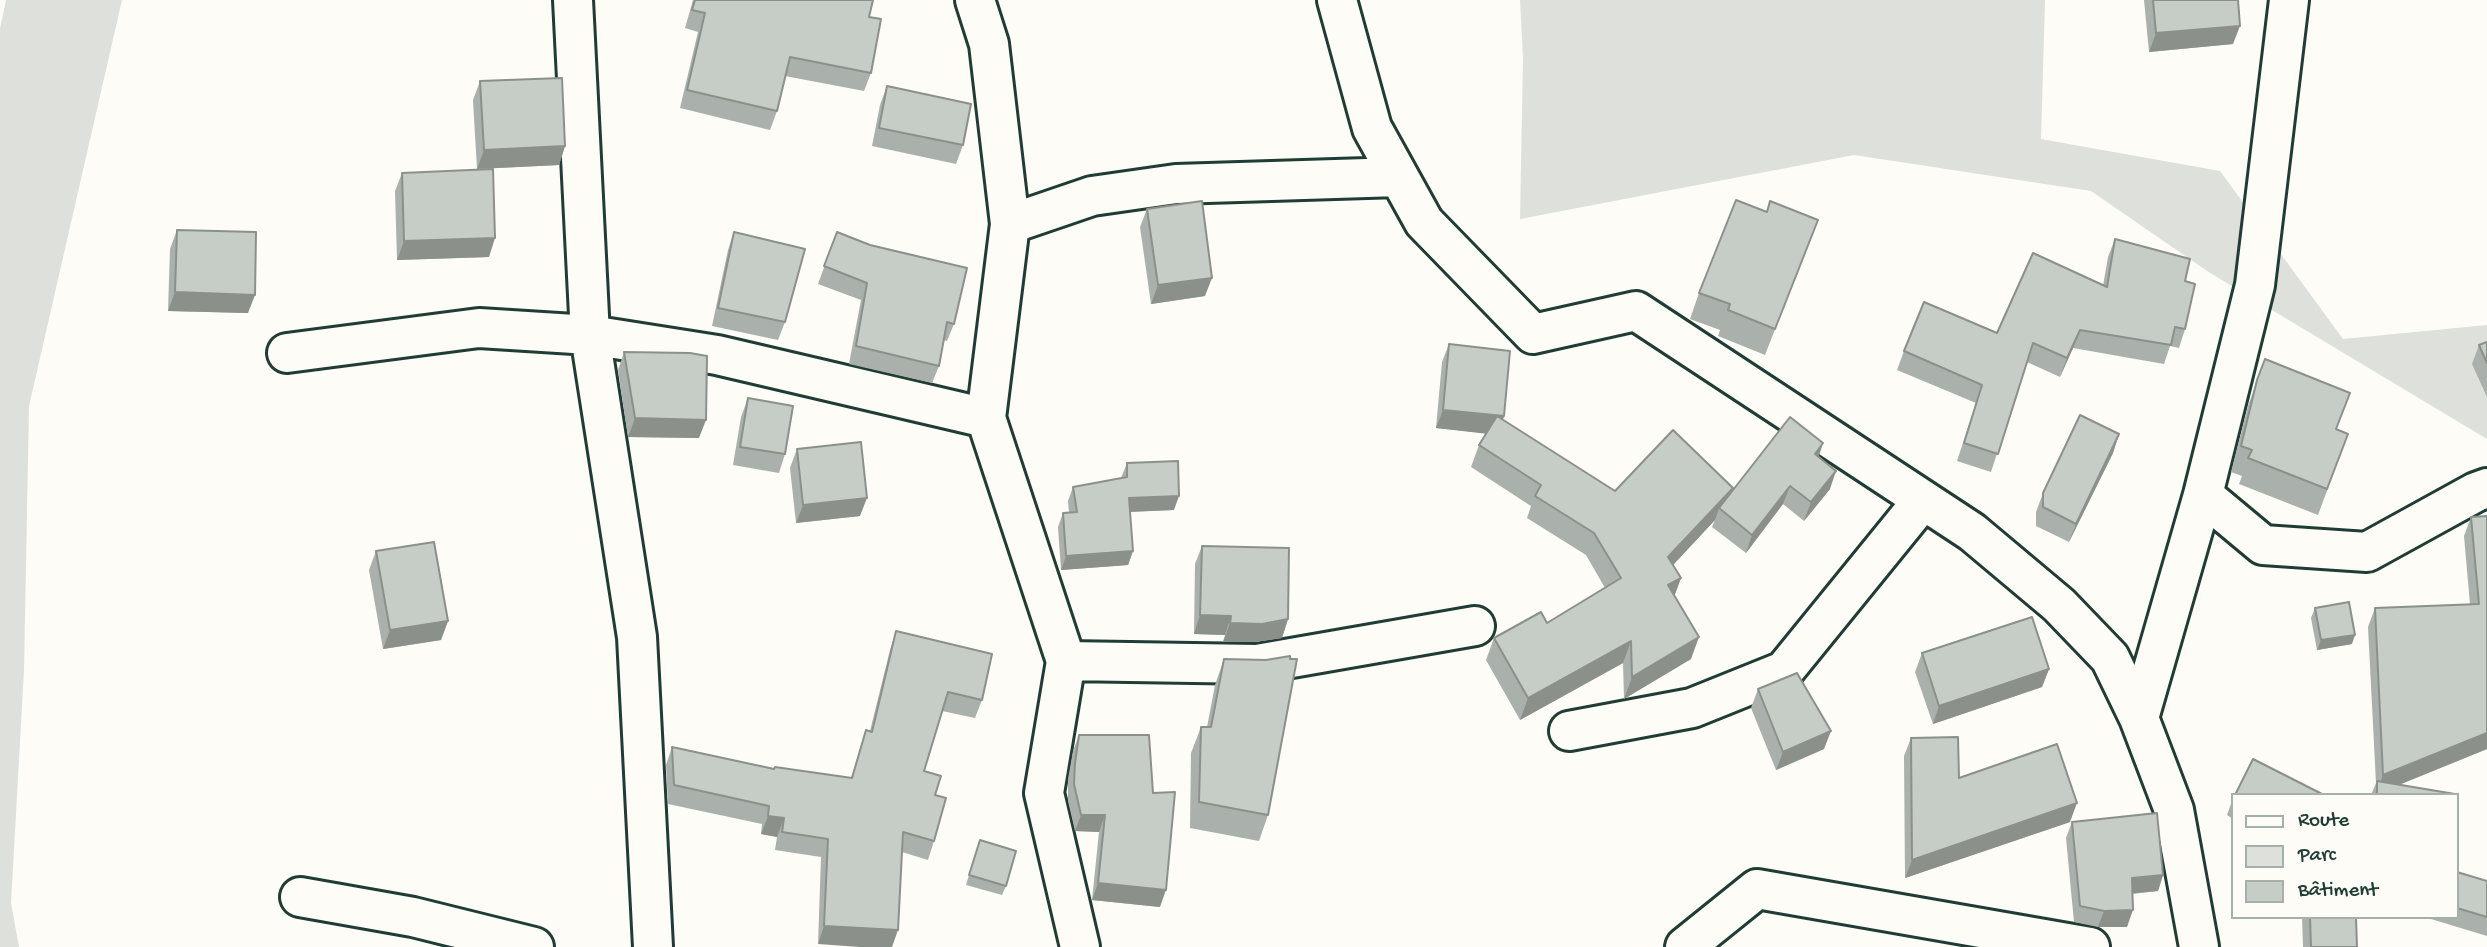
<!DOCTYPE html>
<html>
<head>
<meta charset="utf-8">
<style>
  body { margin:0 }
  #map { position:relative; width:2487px; height:947px; overflow:hidden; background:#fdfcf7; font-family:"Gochi Hand",sans-serif }
  canvas { display:block }
  .legend { position:absolute; left:2231px; top:793px; width:228px; height:126px; box-sizing:border-box; background:#fdfcf7; border:2px solid #a4b0a9; margin:0; padding:9px 12px; list-style:none; font-size:21px; color:#1f3d34 }
  .legend li { display:flex; align-items:center; gap:14px; height:35px }
  .legend b { width:35px; border:2px solid #a4b0a9 }
</style>
</head>
<body>
<div id="map">
<canvas width="2487" height="947"></canvas>
<ul class="legend">
<li><b style="height:9px;background:#fdfcf7"></b>Route</li>
<li><b style="height:19px;background:#dde0db"></b>Parc</li>
<li><b style="height:19px;background:#c6cdc7"></b>Bâtiment</li>
</ul>
</div>
<script>
const ctx = document.querySelector('canvas').getContext('2d');
ctx.lineJoin = 'round';
function fill(path, color) {
  ctx.fillStyle = color;
  ctx.fill(path, 'evenodd');
}
function strokePath(path, color, width, dash) {
  ctx.strokeStyle = color;
  ctx.lineWidth = width;
  ctx.lineCap = dash ? 'butt' : 'round';
  ctx.setLineDash(dash || []);
  ctx.stroke(path);
}
const green = new Path2D(`
  M6 0H122L29 406 24 670 11 903 19 947H0V29Z
  M1520 0H2045L2041 139 2220 171 2343 339 2487 325V439L2207 271 2091 191 1854 155 1520 219 1523 58Z`);
const minor = new Path2D(`
  M573 0 590 335 637 637 653 947
  M975 0 989 44 1010 224 986 418 1066 661 1044 793 1080 947
  M1337 0 1372 128 1424 222 1533 334 1636 311 1972 532 2059 605 2110 658 2139 718 2174 810 2199 947
  M1010 224 1092 196 1176 184 1399 177
  M287 353 479 328 590 335 717 355 986 418
  M2203 495 2263 545 2367 552 2476 492 2487 488
  M1066 661 1257 664 1475 626
  M2139 718 2203 495 2255 285 2289 0
  M1569 731 1692 708 1784 671 1923 500
  M300 897 413 917 534 947
  M1685 947 1757 889 2090 947`);
const wall = new Path2D(`
  M693 0H873L869 17 871 73 864 91 785 76 777 111 770 130 680 108 698 32 685 28Z
  M2144 0H2238L2233 44 2149 52Z
  M480 81 565 146 559 165 477 169 473 100Z
  M887 86 963 145 956 164 872 146 880 105Z
  M402 173 489 257 397 260 395 191Z
  M1147 209 1205 296 1151 304 1140 227Z
  M1766 212 1818 220 1765 355 1718 336 1720 330 1690 319 1699 293Z
  M177 230 248 313 168 311 170 249Z
  M734 232 785 322 778 340 712 326 728 250Z
  M837 232 954 324 947 341 943 340 939 366 932 383 849 364 861 300 818 284Z
  M2115 239 2185 281V329L2179 348 2170 346 2164 364 2073 348 2060 377 2027 362 1991 472 1957 461 1976 403 1897 370 1904 351 1997 333 2103 286 2108 257Z
  M2487 342V397L2472 364 2479 345Z
  M1449 344 1504 416 1503 420 1615 491 1733 488 1731 493 1819 456 1830 489 1804 521 1783 504 1746 553 1712 527 1715 520 1673 565 1681 578 1674 596 1691 659 1624 699 1623 663 1520 720 1486 660 1494 638 1547 623 1605 588 1586 555 1527 518 1531 506 1471 467 1479 445 1486 433 1436 428 1442 362Z
  M624 352 699 438 628 437 618 370Z
  M2265 359 2336 429 2348 434 2318 515 2239 484 2242 476 2231 472 2248 406Z
  M748 398 785 454 779 473 733 465 741 417Z
  M2119 434 2113 453 2069 542 2036 526V512L2043 493Z
  M797 449 860 516 796 523 790 468Z
  M1127 463 1174 510 1130 512 1133 551 1128 565 1061 570 1058 527 1063 513H1069L1068 501 1073 487 1121 478Z
  M2487 516V749L2399 785 2455 795H2371L2376 783 2368 627 2375 608 2470 604 2464 536 2471 517Z
  M1202 546 1288 619 1282 638 1255 642H1223L1225 635 1194 634 1195 564Z
  M376 551 448 621 441 640 383 649 369 570Z
  M2315 608 2352 644 2317 650 2311 618Z
  M896 631 982 700 975 718 942 711 924 771 935 795 934 841 928 860 902 852 818 944 821 857 775 850 777 837 761 834 762 824 668 804 666 765 672 747 774 769 851 778 866 730 870 731 890 650Z
  M1922 653 2049 669 2042 687 1933 724 1915 672Z
  M1224 659 1268 815 1259 841 1190 828 1191 753 1201 727H1207L1215 685Z
  M1758 689 1824 749 1776 770 1751 708Z
  M1079 735 1160 907 1092 900 1099 832 1075 831 1068 801V779L1073 751Z
  M1911 738 1959 778 2070 822 1905 878 1904 756Z
  M2233 798V819L2227 815Z
  M2072 822 2163 875 2158 891 2132 894 2127 927H2098L2074 922 2066 838Z
  M980 840 1006 886 1002 895 966 885Z
  M2457 872 2487 881V936L2431 919V917H2457Z
  M2302 917H2356L2357 947H2303Z`);
const shadedWall = new Path2D(`
  M2240 26 2233 44 2149 52 2156 33Z
  M565 146 559 165 477 169 484 150Z
  M495 238 489 257 397 260 404 241Z
  M1212 278 1205 296 1151 304 1158 285Z
  M175 292 255 295 248 313 168 311Z
  M2080 330 2073 348 2060 377 2067 358Z
  M1443 410 1504 416 1497 435 1436 428Z
  M635 418 706 420 699 438 628 437Z
  M2119 434 2113 453 2069 542 2076 524Z
  M1823 443 1817 462 1815 454Z
  M1836 471 1830 489 1804 521 1811 502Z
  M1790 486 1783 504 1746 553 1752 535Z
  M1733 488 1725 509 1719 508 1715 520 1660 579 1668 557Z
  M1179 496 1174 510 1124 512 1129 498Z
  M867 498 860 516 796 523 803 505Z
  M1133 551 1128 565 1061 570 1066 556Z
  M1681 578 1673 600 1668 585Z
  M1200 615 1231 616 1225 635 1194 634Z
  M1288 619 1282 638 1255 642H1223L1230 623Z
  M448 621 441 640 383 649 390 630Z
  M2355 635 2352 644 2317 650 2321 640Z
  M1699 637 1691 659 1624 699 1632 677Z
  M1631 641 1623 663 1520 720 1528 698Z
  M2049 669 2042 687 1933 724 1939 706Z
  M1831 731 1824 749 1776 770 1783 752Z
  M2487 733V749L2376 794 2383 775Z
  M2077 803 2070 822 1905 878 1912 860Z
  M1081 815H1105L1099 832 1075 831Z
  M768 816 784 818 777 837 761 834Z
  M2163 875 2158 891 2126 894 2132 878Z
  M1098 883 1166 890 1160 907 1092 900Z
  M2133 910 2127 927H2098L2104 911Z
  M824 926 898 930 892 947H860L818 944Z`);
const building = new Path2D(`
  M695 0H873L869 17 881 19 871 73 790 57 777 111 687 90 705 13 692 10Z
  M2153 0H2238L2240 26 2156 33Z
  M562 78 565 146 484 150 480 81Z
  M887 86 971 104 963 145 879 128Z
  M493 169 495 238 404 241 402 173Z
  M1736 200 1767 212 1770 201 1818 220 1775 329 1728 310 1730 304 1699 293Z
  M1202 201 1212 278 1158 285 1147 209Z
  M177 230 256 232 255 295 175 292Z
  M734 232 805 249 785 322 718 308Z
  M837 232 870 245 967 268 954 324 947 322 939 366 856 346 867 283 824 266Z
  M2115 239 2190 259 2185 281 2195 284 2185 329 2175 327 2171 345 2080 330 2067 358 2033 343 1998 454 1964 443 1982 385 1904 351 1924 302 1997 333 2033 253 2107 287Z
  M2487 342V363L2479 345Z
  M1449 344 1510 351 1504 416 1443 410Z
  M624 352 690 353 707 356 706 420 635 418Z
  M2265 359 2350 393 2336 429 2348 434 2327 489 2248 458 2252 450 2241 446 2257 380Z
  M748 398 793 406 785 454 740 447Z
  M2080 415 2119 434 2076 524 2043 507V493Z
  M1497 416 1615 491 1673 430 1733 488 1668 557 1681 578 1668 585 1699 637 1632 677 1631 641 1528 698 1494 638 1541 612 1547 623 1621 578 1594 533 1535 496 1541 485 1479 445Z
  M1790 417 1823 443 1815 454 1836 471 1811 502 1790 486 1752 535 1719 508Z
  M861 442 867 498 803 505 797 449Z
  M1178 461 1179 496 1129 498 1133 551 1066 556 1063 513 1077 512 1073 487 1127 477V463Z
  M2487 516V733L2383 775 2375 608 2479 604 2471 517Z
  M434 542 448 621 390 630 376 551Z
  M1202 546 1289 548 1288 619 1262 624 1230 623 1231 616 1200 615Z
  M2349 602 2355 635 2321 640 2315 608Z
  M2032 617 2049 669 1939 706 1922 653Z
  M896 631 992 654 982 700 948 692 924 771 941 776 935 795 946 798 934 841 903 832 898 930 824 926 828 839 782 832 784 818 768 816 769 806 674 785 672 747 774 769 775 767 852 778 866 730 872 732Z
  M1290 656V659H1297L1268 815 1199 802 1201 727H1211L1224 659 1266 660Z
  M1797 673 1831 731 1783 752 1758 689Z
  M1079 735H1149L1153 793 1175 792 1166 890 1098 883 1105 815H1081L1074 784 1075 763Z
  M1958 737 1959 778 2057 744 2077 803 1912 860 1911 738Z
  M2253 759 2324 795H2235Z
  M2377 781 2455 794 2377 795Z
  M2157 813 2163 875 2132 878 2133 910 2104 911 2080 906 2072 822Z
  M980 840 1016 851 1006 886 969 875Z
  M2457 872 2487 881V917L2457 908Z
  M2310 917H2356L2357 947H2311Z`);
fill(green, '#dde0db');
strokePath(minor, '#1f3d34', 44);
strokePath(minor, '#fdfcf7', 38);
fill(wall, '#aab0ab');
fill(shadedWall, '#8b908b');
fill(building, '#c6cdc7');
strokePath(building, '#8b908b', 2);
</script>
</body>
</html>
